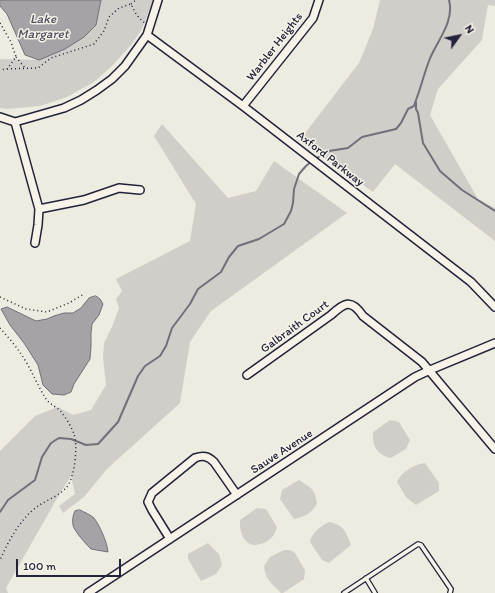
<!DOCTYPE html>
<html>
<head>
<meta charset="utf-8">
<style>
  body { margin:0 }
  #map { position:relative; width:495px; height:593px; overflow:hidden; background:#eeebe1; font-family:Itim,sans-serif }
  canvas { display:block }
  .north { position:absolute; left:439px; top:16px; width:40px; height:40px; -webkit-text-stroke:3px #f7f3e8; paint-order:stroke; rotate:57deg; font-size:11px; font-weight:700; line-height:16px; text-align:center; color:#22223b }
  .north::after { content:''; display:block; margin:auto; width:14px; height:18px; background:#22223b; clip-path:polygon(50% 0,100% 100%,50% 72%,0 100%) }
  .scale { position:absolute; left:16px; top:559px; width:105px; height:18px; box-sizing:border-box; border:2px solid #22223b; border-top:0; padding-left:5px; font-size:12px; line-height:14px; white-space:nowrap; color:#22223b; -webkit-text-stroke:3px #f7f3e8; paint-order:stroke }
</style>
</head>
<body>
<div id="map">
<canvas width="495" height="593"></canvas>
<div class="north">N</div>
<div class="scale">100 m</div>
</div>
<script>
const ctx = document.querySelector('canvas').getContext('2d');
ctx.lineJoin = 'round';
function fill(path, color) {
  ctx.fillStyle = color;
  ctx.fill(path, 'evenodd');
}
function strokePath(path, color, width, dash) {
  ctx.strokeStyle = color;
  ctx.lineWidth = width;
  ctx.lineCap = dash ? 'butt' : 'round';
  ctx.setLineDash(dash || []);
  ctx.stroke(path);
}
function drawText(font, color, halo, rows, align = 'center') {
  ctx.font = font + ' Itim,sans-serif';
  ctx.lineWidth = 3;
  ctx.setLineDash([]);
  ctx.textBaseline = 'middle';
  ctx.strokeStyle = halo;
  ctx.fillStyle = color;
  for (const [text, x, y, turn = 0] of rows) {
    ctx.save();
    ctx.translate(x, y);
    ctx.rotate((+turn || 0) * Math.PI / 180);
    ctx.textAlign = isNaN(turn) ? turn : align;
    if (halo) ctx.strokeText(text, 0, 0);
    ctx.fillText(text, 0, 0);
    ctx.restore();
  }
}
const green = new Path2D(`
  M101 0H153L142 29 131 45 112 66 94 82 67 97 40 106 7 109 0 108V59L39 60 96 25Z
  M380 0H495V6L488 5 482 40 438 89 430 115 478 199 495 208V241L395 164 373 192 299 141 359 63 373 29Z
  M162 124 228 198 256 191 274 161 347 213 211 311 190 342 180 403 107 469 84 497 63 513 59 506 75 494 71 476 59 495 6 588 8 593H0V451L35 416 58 407 73 415 91 410 106 385 103 357 104 343 112 327 119 308 116 299 122 291 116 279 190 241 196 204 154 136Z
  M390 420 399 422 410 440 406 449 391 458C384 457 377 452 374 445 373 441 373 436 373 432Z
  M425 463 439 483V491L416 505 406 497 397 482C401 472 415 464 425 463Z
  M299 480C311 488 315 488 317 504 310 514 307 516 294 519L280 499 282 490Z
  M257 508 266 509 277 527C276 530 275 533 273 536 270 540 265 543 260 544 245 549 239 532 240 520Z
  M329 522C344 525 346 532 351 545L329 563 322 560 310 542C312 532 321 526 329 522Z
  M208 543 219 554 222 565 216 574 201 581 188 559V554Z
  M284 550H290L295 553 305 570 304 579 283 593H281C272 584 265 579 264 566L270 557Z`);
const water = new Path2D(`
  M0 0H101L96 25 84 37 65 49 39 60 25 55 7 14 0 6Z
  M96 296 100 299 103 304 99 315 92 324 91 333V347L90 359 74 384 71 392 64 395 52 394 43 385 38 365 24 343 10 325 1 309 7 307 36 321 47 319 54 316 64 313H73L81 308 89 298Z
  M80 510C84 512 91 515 94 518 100 526 107 542 108 552L91 549C86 544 74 531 73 525 72 520 73 515 75 511Z`);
const stream = new Path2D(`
  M416 102V109L418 113 423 143 440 171 462 190 495 211
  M315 159 329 151 348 148 362 137 396 129 401 123 408 109 414 106 416 100C421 87 424 74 429 61 436 42 455 22 449 0
  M0 512 8 500 35 480 42 457 51 443 59 438 71 439 86 445 98 444 118 422 138 376 145 366 160 356 166 346 172 328 190 304 198 289 221 272 229 257 238 246 259 239 284 224 291 211 293 203 294 189 299 174 306 166 312 161`);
const path = new Path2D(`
  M131 4 136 0
  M0 23 11 42 16 57 7 69 0 70
  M16 57 25 68
  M7 69 38 68 51 58 94 44 104 31 109 17 119 8 131 4C134 11 138 18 145 23
  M0 297 26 309 47 312 69 303 84 294
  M0 328C7 336 15 345 21 354 31 368 37 385 46 399 50 405 58 407 62 413 66 418 72 428 74 434 78 446 75 478 66 488 59 496 47 500 38 506 20 519 9 540 0 560`);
const service = new Path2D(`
  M366 578 375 593
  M344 593 418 544 421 545 451 589 450 593`);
const minor = new Path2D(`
  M147 35 243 106 471 282 495 307
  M243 106 313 18 319 0
  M0 117 15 122 64 108 81 100 97 90 112 79 125 66 147 35 158 0
  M15 122 39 209 38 225 35 243
  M39 209 84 200 119 188 140 190
  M247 375 331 315C344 303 351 298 363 316L422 362 495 449
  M170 539 152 510 148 502 152 493 195 458C203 455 208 456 214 462L237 495
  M88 593 415 377 430 370 495 343`);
const streetNames = [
  ["Warbler Heights",275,47,-52],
  ["Axford Parkway",330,159,38],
  ["Galbraith Court",295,327,-36],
  ["Sauve Avenue",282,452,-33]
];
const waterNames = [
  ["Lake",43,20],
  ["Margaret",43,35]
];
fill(green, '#d1cdc9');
fill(water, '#a6a3a6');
strokePath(water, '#716f7b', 1);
strokePath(stream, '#716f7b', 2);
strokePath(service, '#22223b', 6);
strokePath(minor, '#22223b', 10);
strokePath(path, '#22223b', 1.5, [1, 3]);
strokePath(service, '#f7f3e8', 3.5);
strokePath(minor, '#f7f3e8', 7);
drawText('12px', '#22223b', '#f7f3e8', streetNames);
drawText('italic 13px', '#504f60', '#f7f3e8', waterNames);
</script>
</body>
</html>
